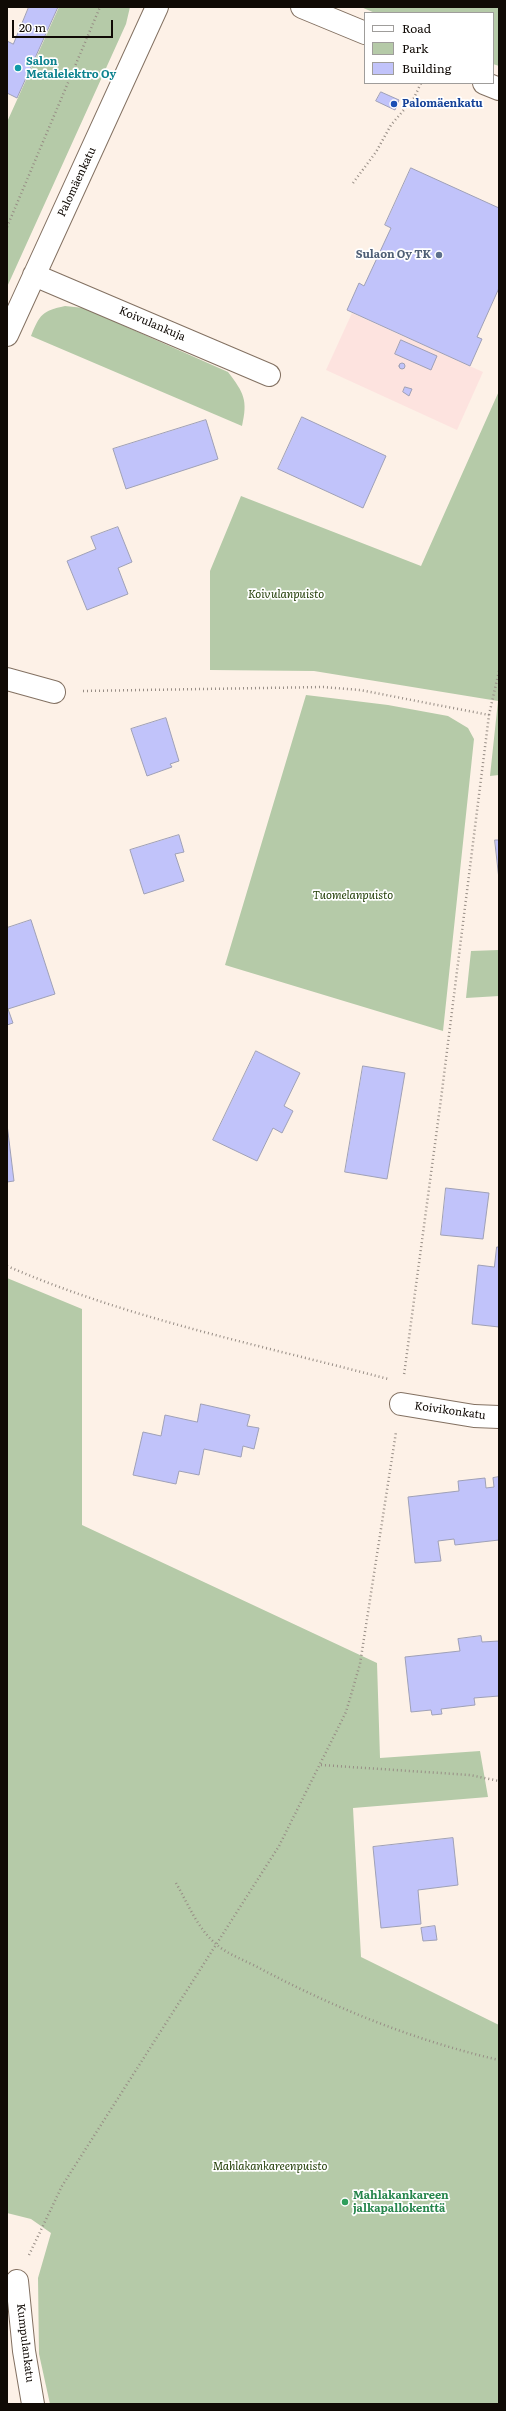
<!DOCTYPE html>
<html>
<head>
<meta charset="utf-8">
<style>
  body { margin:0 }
  #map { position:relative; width:506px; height:2411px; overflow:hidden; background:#fdf1e7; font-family:Literata,serif }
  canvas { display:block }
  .frame { position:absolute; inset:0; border:8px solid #100a05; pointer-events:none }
  .legend { position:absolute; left:364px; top:12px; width:130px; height:72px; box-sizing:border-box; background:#fff; border:1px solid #9f9d9b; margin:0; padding:5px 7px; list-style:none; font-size:12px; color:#100a05 }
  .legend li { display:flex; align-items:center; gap:8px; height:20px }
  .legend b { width:20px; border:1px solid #9f9d9b }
  .scale { position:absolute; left:12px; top:20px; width:101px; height:18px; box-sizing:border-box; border:2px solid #100a05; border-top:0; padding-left:5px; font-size:12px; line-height:14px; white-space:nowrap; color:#100a05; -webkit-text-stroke:3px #fff; paint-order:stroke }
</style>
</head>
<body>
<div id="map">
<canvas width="506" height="2411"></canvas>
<div class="frame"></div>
<ul class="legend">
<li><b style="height:5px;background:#fff"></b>Road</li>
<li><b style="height:11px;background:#b5caa8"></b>Park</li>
<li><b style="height:11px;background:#c1c3fa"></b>Building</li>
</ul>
<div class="scale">20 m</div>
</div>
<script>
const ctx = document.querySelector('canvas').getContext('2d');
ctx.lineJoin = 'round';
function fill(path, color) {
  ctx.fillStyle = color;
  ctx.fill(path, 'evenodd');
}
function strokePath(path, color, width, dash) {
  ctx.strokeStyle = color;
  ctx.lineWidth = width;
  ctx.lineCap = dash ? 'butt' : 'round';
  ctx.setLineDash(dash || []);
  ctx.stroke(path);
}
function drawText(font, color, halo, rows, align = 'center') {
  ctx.font = font + ' Literata,serif';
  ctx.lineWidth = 3.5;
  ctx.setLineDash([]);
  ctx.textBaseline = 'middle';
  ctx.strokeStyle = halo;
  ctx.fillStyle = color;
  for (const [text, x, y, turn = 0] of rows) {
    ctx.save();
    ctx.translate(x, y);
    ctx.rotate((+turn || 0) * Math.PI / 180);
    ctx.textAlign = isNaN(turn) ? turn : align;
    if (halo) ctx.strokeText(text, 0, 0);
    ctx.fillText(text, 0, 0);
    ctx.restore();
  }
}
const commercial = new Path2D(`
  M352 313 483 372 457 430 326 370Z`);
const green = new Path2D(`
  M59 7H130L126 24 7 287V122Z
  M361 7H499V66L493 64V13H375Z
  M65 306 84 308 228 372C244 393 248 400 242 426L31 336C40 314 42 311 65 306Z
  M499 391V775L490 776 498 701 314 671 210 670V571L241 496 421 566Z
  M306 695 388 705 448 716 468 728 474 739 443 1031 225 965Z
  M499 950V996L466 998 471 951Z
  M7 1278 82 1309V1525L377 1663 380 1758 480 1751 488 1797 353 1808 361 1957 499 2025V2404H50L39 2354 38 2278 51 2233 31 2219 7 2213Z`);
const building = new Path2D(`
  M29 7H58L17 98 7 93V41L13 44Z
  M381 92 399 100 395 110 376 101Z
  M411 168 499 208V288L477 337 482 339 470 366 347 310 359 283 364 286 391 228 385 225Z
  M401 340 437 356 431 370 395 354Z
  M399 366a3 3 0 1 1 6 0a3 3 0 1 1-6 0Z
  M405 387 412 389 409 396 403 392Z
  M302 417 386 456 363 508 278 469Z
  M206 420 218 459 126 489 113 449Z
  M118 527 132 562 118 568 128 594 87 610 67 561 96 549 91 537Z
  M166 718 179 761 170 764 172 767 147 776 131 729Z
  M179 835 184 852 175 854 184 881 144 894 130 850Z
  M495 840H499V879Z
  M31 920 55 994 8 1009 13 1023 7 1025V928Z
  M256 1051 300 1073 284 1106 293 1111 282 1133 273 1128 257 1161 213 1140Z
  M363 1066 405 1073 387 1179 345 1172Z
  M7 1124 14 1181 7 1182Z
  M446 1188 489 1193 483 1239 441 1235Z
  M497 1247H499V1327L472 1324 478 1265 494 1267Z
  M201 1404 250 1415 247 1426 259 1428 254 1449 243 1446 241 1457 204 1449 199 1475 179 1471 176 1484 133 1475 143 1432 161 1436 165 1415 197 1422Z
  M499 1477V1540L455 1545 454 1539 438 1541 441 1561 415 1563 408 1497 459 1491 458 1481 485 1478 486 1488 494 1487 493 1478Z
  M481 1636 482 1642 499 1641V1696L474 1698 475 1705 441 1709 442 1714 432 1715 431 1710 411 1712 405 1657 460 1651 458 1639Z
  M453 1838 458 1885 418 1890 421 1924 381 1928 373 1847Z
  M435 1926 437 1940 423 1941 421 1928Z`);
const path = new Path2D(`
  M353 183 376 152 391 125 414 98 421 83
  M7 227 100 7
  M83 691 323 687 360 690 489 715 441 1099 404 1375
  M489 715 499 671
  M7 1266C129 1319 260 1345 388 1379
  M321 1765 470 1775 499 1781
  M176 1883C188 1904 198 1929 216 1944 228 1955 247 1961 261 1969 337 2009 416 2041 499 2060
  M29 2255 62 2186 279 1846 346 1712 360 1664 396 1432`);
const minor = new Path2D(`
  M34 275 269 375
  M7 335 157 7
  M7 679 54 692
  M401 1404 474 1416 499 1417
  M17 2281 24 2351 33 2404`);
const tertiary = new Path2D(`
  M302 7 365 33
  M484 83 499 89`);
const markers = [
  [18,68,4,"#0f9aa8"],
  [394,104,4,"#1a4fb4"],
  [439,255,4,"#5c6f8a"],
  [345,2202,4,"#2e9e5b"]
];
const cultureNames = [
  ["Salon",26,62],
  ["Metalelektro Oy",26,75]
];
const transitNames = [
  ["Palomäenkatu",402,104]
];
const streetNames = [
  ["Palomäenkatu",77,182,-65],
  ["Koivulankuja",152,324,23],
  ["Koivikonkatu",450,1411,8],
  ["Kumpulankatu",25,2343,83]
];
const serviceNames = [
  ["Sulaon Oy TK",431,255]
];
const parkNames = [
  ["Koivulanpuisto",286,595],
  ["Tuomelanpuisto",353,896],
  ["Mahlakankareenpuisto",270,2167]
];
const leisureNames = [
  ["Mahlakankareen",353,2196],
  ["jalkapallokenttä",353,2209]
];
fill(commercial, '#fde3df');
fill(green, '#b5caa8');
fill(building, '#c1c3fa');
strokePath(building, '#9fa0b6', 1);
strokePath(minor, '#837162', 24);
strokePath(tertiary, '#837162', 24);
strokePath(path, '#978d85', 2.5, [1, 3]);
strokePath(minor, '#fff', 22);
strokePath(tertiary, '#fff', 22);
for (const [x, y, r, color] of markers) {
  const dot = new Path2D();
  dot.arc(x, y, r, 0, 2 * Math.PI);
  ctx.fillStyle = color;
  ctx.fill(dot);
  strokePath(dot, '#fff', 1.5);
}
drawText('bold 11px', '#0d838f', '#fff', cultureNames, 'left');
drawText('bold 11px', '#164399', '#fff', transitNames, 'left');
drawText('11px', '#100a05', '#fff', streetNames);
drawText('bold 11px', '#4e5e75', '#fff', serviceNames, 'right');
drawText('italic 11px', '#233f08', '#fff', parkNames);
drawText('bold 11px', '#27864d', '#fff', leisureNames, 'left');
</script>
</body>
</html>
